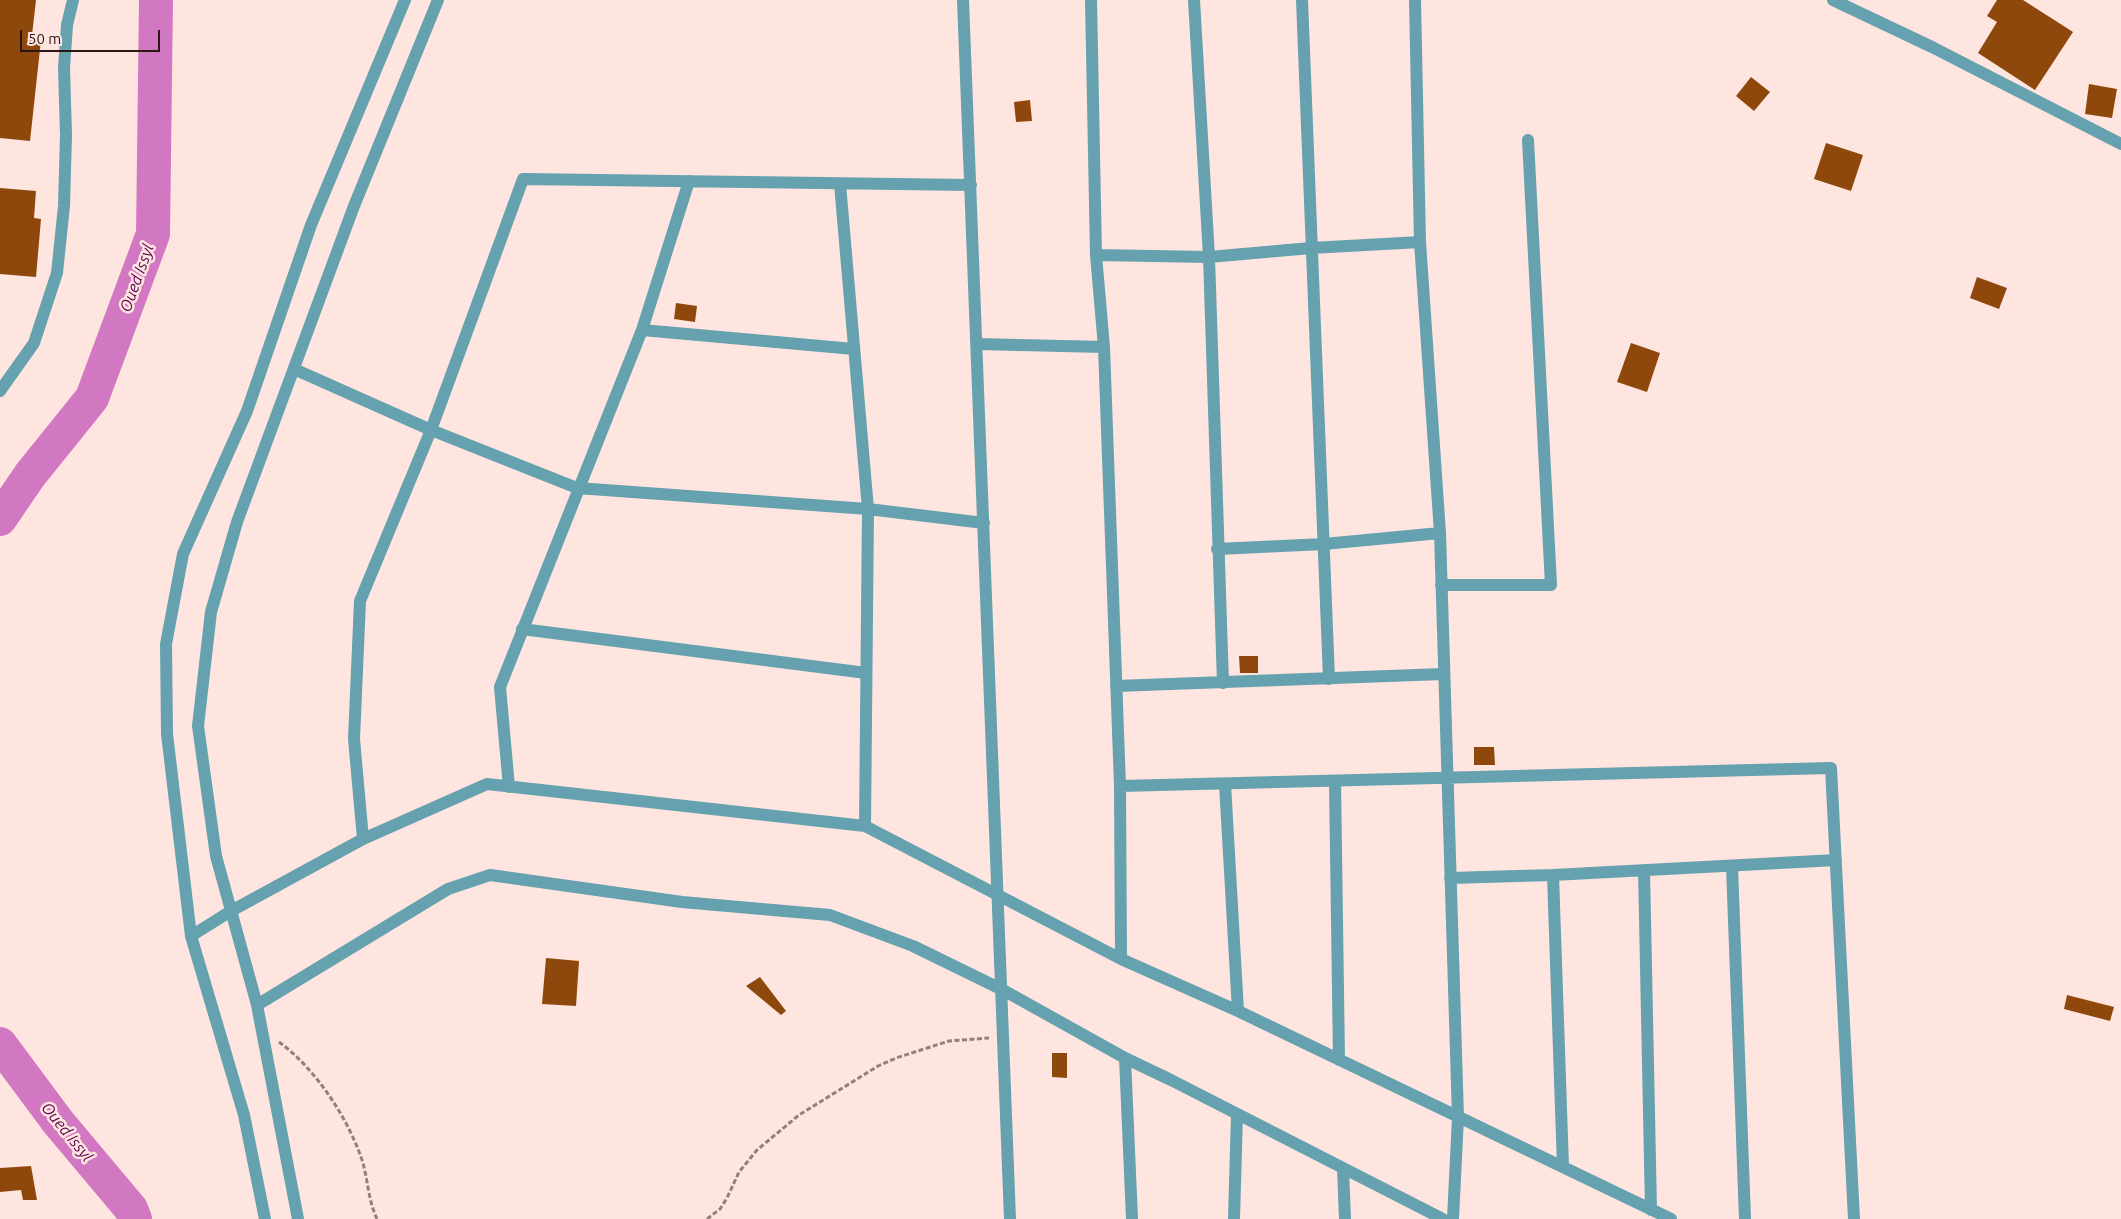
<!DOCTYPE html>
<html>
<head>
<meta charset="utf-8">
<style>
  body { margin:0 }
  #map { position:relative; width:2121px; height:1219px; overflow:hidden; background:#fee5df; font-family:Ubuntu,sans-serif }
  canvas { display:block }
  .scale { position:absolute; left:20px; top:30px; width:140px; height:22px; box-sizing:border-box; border:2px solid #2b1611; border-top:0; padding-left:6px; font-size:15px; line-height:18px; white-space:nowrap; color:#2b1611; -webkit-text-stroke:4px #fee5df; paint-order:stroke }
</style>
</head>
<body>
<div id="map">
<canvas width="2121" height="1219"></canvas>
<div class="scale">50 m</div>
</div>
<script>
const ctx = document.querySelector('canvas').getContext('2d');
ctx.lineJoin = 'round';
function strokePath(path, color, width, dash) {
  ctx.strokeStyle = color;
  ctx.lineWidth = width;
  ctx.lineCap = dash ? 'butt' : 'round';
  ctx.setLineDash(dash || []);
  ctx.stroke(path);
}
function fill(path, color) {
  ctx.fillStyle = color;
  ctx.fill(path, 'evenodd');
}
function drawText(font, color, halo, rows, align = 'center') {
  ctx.font = font + ' Ubuntu,sans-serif';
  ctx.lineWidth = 5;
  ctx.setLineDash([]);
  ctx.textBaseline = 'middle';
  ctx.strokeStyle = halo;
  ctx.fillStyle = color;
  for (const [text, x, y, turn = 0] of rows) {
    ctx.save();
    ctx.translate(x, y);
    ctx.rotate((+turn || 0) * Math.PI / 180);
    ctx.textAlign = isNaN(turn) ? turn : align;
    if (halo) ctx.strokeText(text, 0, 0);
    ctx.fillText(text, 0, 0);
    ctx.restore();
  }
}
const river = new Path2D(`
  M0 519 30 475 92 398 153 234 156 0
  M0 1044 58 1122 131 1209 135 1219`);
const building = new Path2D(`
  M0 0H36L31 44 41 40 30 141 0 138Z
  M1997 0H2023L2073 32 2035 90 1978 53 1997 22 1987 16Z
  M1751 77 1770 92 1754 111 1736 96Z
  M2089 84 2117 89 2112 118 2085 114Z
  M1030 100 1032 121 1016 122 1014 102Z
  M1826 143 1863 155 1851 191 1814 179Z
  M0 188 36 191 34 218 41 219 36 277 0 274Z
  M1977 277 2007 288 1999 309 1970 298Z
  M676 303 697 306 695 322 674 319Z
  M1631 343 1660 353 1647 392 1617 382Z
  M1239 656H1258V673H1240Z
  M1474 747H1494L1495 765H1474Z
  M546 958 579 961 576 1006 542 1004Z
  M760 977 786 1011 781 1015 746 986Z
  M2067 995 2114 1007 2110 1021 2064 1009Z
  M1052 1053H1067V1078L1052 1077Z
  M31 1166 37 1200H23L21 1190 0 1192V1168Z`);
const path = new Path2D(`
  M279 1042C315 1068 348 1118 362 1160 368 1179 368 1200 377 1219
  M707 1219 720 1209 727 1198 739 1172 757 1150 799 1115 878 1066 896 1058 949 1041 989 1038`);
const street = new Path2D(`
  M963 0 1010 1219
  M1091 0 1096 255 1104 347 1120 786 1121 959
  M1194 0 1209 257 1223 683
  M1302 0 1329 679
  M1415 0 1420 242 1440 533 1458 1117 1453 1219
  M1833 0 1932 47 2121 144
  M840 184 868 509 865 826
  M1096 255 1209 257 1311 248 1420 242
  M642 330 854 349
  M977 344 1104 347
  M294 369 431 430 577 488 868 509 984 523
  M0 391 34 343 57 273 64 206 66 135 64 68 67 25 73 0
  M1217 549 1324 544 1440 533
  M1441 585H1551L1528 140
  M522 629 866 673
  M1116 686 1443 674
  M1335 781 1339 1060
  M1225 784 1238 1011
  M1120 786 1831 768 1854 1219
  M509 787 500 687 642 330 689 181
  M363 839 354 739 360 601 431 430 523 179 971 185
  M1732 866 1745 1219
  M1644 870 1651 1210
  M1553 875 1563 1167
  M1450 878 1553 875 1836 860
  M191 936 231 911 363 839 487 784 865 826 1121 959 1238 1011 1671 1219
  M257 1005 448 889 490 875 682 902 830 915 913 946 1003 990 1125 1058 1171 1080 1443 1219
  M1125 1058 1132 1219
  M1343 1168 1345 1219
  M265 1219 244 1115 191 936 167 734 166 644 183 554 247 411 311 225 405 0
  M298 1219 257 1005 216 856 198 726 211 612 237 522 354 206 438 0
  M1234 1219 1237 1114`);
const waterNames = [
  ["Oued Issyl",137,278,-70],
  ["Oued Issyl",67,1132,51]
];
strokePath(river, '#d278c3', 34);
fill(building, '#8f480c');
strokePath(path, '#967f7a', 3, [5, 2.5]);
strokePath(street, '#65a1ae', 12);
drawText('italic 16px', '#590450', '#fee5df', waterNames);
</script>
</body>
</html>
